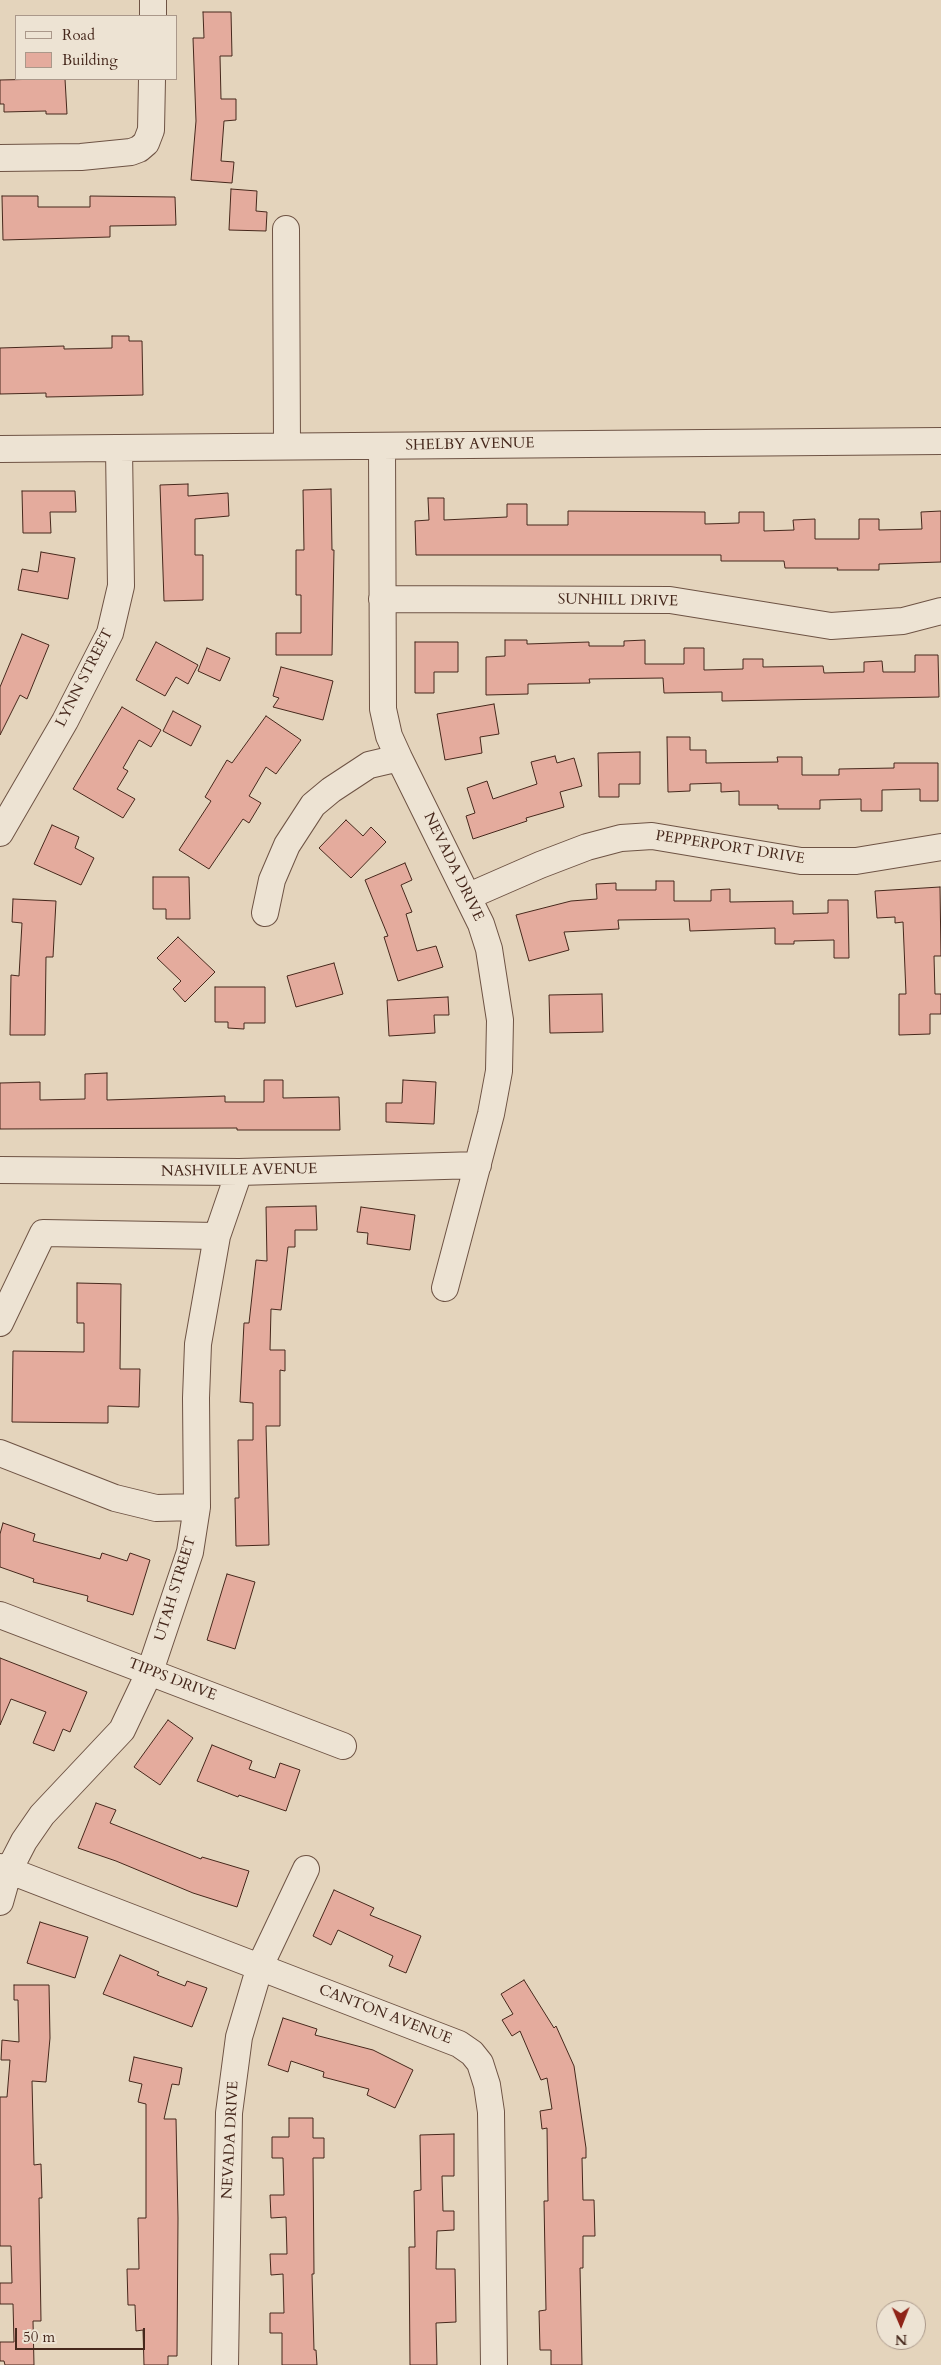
<!DOCTYPE html>
<style>
body{margin:0}
#map{position:relative;width:941px;height:2365px;overflow:hidden;background:#e4d4bc;font-family:Cardo,serif}
canvas{display:block}
.legend{position:absolute;left:15px;top:15px;width:162px;height:65px;box-sizing:border-box;background:#ede3d3;border:1px solid #aa988a;margin:0;padding:6px 9px;list-style:none;font-size:15px;color:#46281c}
.legend li{display:flex;align-items:center;gap:10px;height:25px}
.legend b{width:25px;border:1px solid #aa988a}
.north{position:absolute;left:876px;top:2300px;width:50px;height:50px;box-sizing:border-box;background:#ede3d3;border:1px solid #aa988a;border-radius:50%;rotate:179deg;font-size:14px;font-weight:700;line-height:20px;text-align:center;color:#46281c}
.north::after{content:'';display:block;margin:auto;width:18px;height:22px;background:#8f2418;clip-path:polygon(50% 0,100% 100%,50% 72%,0 100%)}
.scale{position:absolute;left:15px;top:2328px;width:130px;height:22px;box-sizing:border-box;border:2px solid #46281c;border-top:0;padding-left:6px;font-size:15px;line-height:18px;white-space:nowrap;color:#46281c;-webkit-text-stroke:4px #ede3d3;paint-order:stroke}
</style>
<div id="map">
<canvas width="941" height="2365"></canvas>
<ul class="legend">
<li><b style="height:6px;background:#ede3d3"></b>Road</li>
<li><b style="height:14px;background:#e4ab9d"></b>Building</li>
</ul>
<div class="north">N</div>
<div class="scale">50 m</div>
</div>
<script>
const g = document.querySelector('canvas').getContext('2d');
g.lineJoin = 'round';
function fillPath(path, color) { g.fillStyle = color; g.fill(path, 'evenodd'); }
const poly = rows => new Path2D(rows.map(r => 'M' + r).join(''));
function trace(path, color, width, dash) { g.strokeStyle = color; g.lineWidth = width; g.lineCap = dash ? 'butt' : 'round'; g.setLineDash(dash || []); g.stroke(path); }
function label(font, color, halo, rows, align = 'center') {
  g.font = font + ' Cardo,serif'; g.lineWidth = 4; g.setLineDash([]); g.textBaseline = 'middle'; g.strokeStyle = halo; g.fillStyle = color; for (const [text, x, y, turn = 0] of rows) {
    g.save(); g.translate(x, y); g.rotate((+turn || 0) * Math.PI / 180); g.textAlign = isNaN(turn) ? turn : align; if (halo) g.strokeText(text, 0, 0); g.fillText(text, 0, 0); g.restore();
  }
}
const building = poly([
 [203,12,231,12,232,56,220,56,221,99,236,99,236,120,224,121,221,161,234,162,232,183,191,180,196,121,193,38,204,38,203,12],
 [45,79,65,79,67,114,46,114,46,111,4,112,4,104,0,104,0,80,45,79],
 [231,189,257,191,256,211,267,212,266,231,229,230,231,189],
 [2,196,38,196,38,207,90,207,90,196,175,197,176,225,110,226,110,237,3,240,2,196],
 [112,336,129,336,129,341,142,341,143,395,46,397,46,393,0,394,0,348,64,346,64,349,112,348,112,336],
 [188,484,188,496,228,493,229,516,195,519,195,555,203,555,203,600,164,601,160,485,188,484],
 [331,489,332,550,334,550,332,655,276,655,276,633,301,633,301,595,296,595,296,550,304,550,303,490,331,489],
 [22,491,75,491,76,512,50,512,51,533,23,533,22,491],
 [428,498,444,498,444,520,507,517,507,504,527,504,527,525,568,525,568,511,705,512,705,524,739,523,739,512,764,512,764,531,794,530,793,520,815,519,815,539,859,539,859,519,879,519,879,530,922,529,921,512,941,511,941,562,879,564,879,570,837,570,838,568,785,568,784,561,721,561,721,555,416,555,415,521,429,520,428,498],
 [41,552,75,558,68,599,18,590,22,569,38,572,41,552],
 [22,634,49,645,27,699,20,695,0,735,0,687,22,634],
 [505,640,527,640,527,644,589,642,589,646,624,646,624,641,645,640,645,664,684,664,684,648,704,648,704,670,743,669,743,659,763,659,763,667,823,666,824,673,864,672,864,662,882,661,883,672,915,672,915,655,938,655,939,697,722,701,722,692,664,693,663,678,589,679,590,683,528,684,528,694,486,695,486,657,505,656,505,640],
 [156,642,198,665,188,684,176,677,165,696,136,680,156,642],
 [415,642,458,642,458,672,434,672,434,693,415,693,415,642],
 [207,648,230,658,220,681,198,671,207,648],
 [281,667,333,681,323,720,273,707,279,698,273,696,281,667],
 [494,704,499,734,480,737,482,753,445,760,437,714,494,704],
 [122,707,161,730,151,747,139,740,123,768,128,771,117,789,135,799,123,818,73,789,122,707],
 [173,711,201,726,191,746,163,731,173,711],
 [266,716,301,740,276,774,266,767,249,796,261,803,249,823,243,819,209,869,179,850,211,801,205,797,227,760,232,763,266,716],
 [667,737,690,737,690,750,706,750,706,763,778,762,777,757,802,757,802,775,839,775,839,769,894,768,894,763,938,763,938,801,920,801,920,789,882,790,882,811,861,811,861,799,820,800,820,809,778,809,778,805,739,805,739,791,721,792,721,783,690,784,690,791,668,792,667,737],
 [640,752,640,784,619,784,619,797,599,797,598,753,640,752],
 [555,756,557,763,574,758,582,786,560,792,564,807,526,818,527,821,473,839,466,816,475,813,467,788,487,781,493,799,537,784,531,762,555,756],
 [346,820,363,836,371,827,386,842,351,878,319,848,346,820],
 [52,825,79,837,75,848,94,858,81,885,34,864,52,825],
 [405,863,412,880,401,885,412,912,406,914,417,951,436,946,443,967,398,981,384,937,388,936,365,880,405,863],
 [153,877,189,877,190,919,166,919,166,909,153,909,153,877],
 [656,881,674,881,674,901,711,901,711,890,730,889,730,902,793,901,793,914,828,913,828,900,848,900,849,958,834,958,834,940,794,941,794,944,775,944,775,928,690,931,689,919,618,920,619,929,564,932,569,950,529,961,516,915,571,901,597,899,596,884,616,883,616,890,656,890,656,881],
 [940,887,941,956,934,956,935,994,941,994,941,1014,930,1014,930,1034,899,1035,899,994,906,994,903,922,895,923,895,917,877,918,875,891,940,887],
 [13,899,56,901,53,957,46,957,45,1035,10,1035,11,975,19,976,22,923,12,922,13,899],
 [178,937,215,972,185,1002,173,989,181,981,157,958,178,937],
 [334,963,343,994,296,1007,287,976,334,963],
 [215,987,265,987,265,1023,244,1023,244,1029,228,1028,228,1022,215,1022,215,987],
 [602,994,603,1032,550,1033,549,995,602,994],
 [448,997,449,1015,434,1015,435,1033,389,1036,387,1000,448,997],
 [107,1073,107,1100,225,1096,225,1102,264,1102,264,1080,283,1080,283,1098,339,1097,340,1130,237,1130,237,1128,0,1129,0,1083,40,1082,40,1100,85,1099,85,1074,107,1073],
 [403,1080,436,1082,434,1124,386,1122,386,1103,402,1103,403,1080],
 [316,1206,317,1230,295,1230,295,1247,288,1247,281,1310,271,1309,270,1350,285,1350,285,1371,280,1370,280,1426,266,1426,269,1545,236,1546,235,1498,239,1498,238,1440,253,1440,253,1403,240,1402,244,1323,249,1323,256,1260,267,1261,266,1207,316,1206],
 [361,1207,415,1215,410,1250,367,1244,368,1233,357,1232,361,1207],
 [77,1283,121,1284,120,1369,140,1369,139,1407,108,1406,108,1423,12,1422,13,1351,84,1352,84,1323,77,1323,77,1283],
 [3,1523,35,1534,33,1541,100,1559,102,1553,127,1561,130,1553,150,1560,133,1615,87,1601,88,1596,33,1582,34,1579,0,1567,0,1534,3,1523],
 [227,1574,255,1582,235,1649,207,1640,227,1574],
 [0,1658,87,1692,70,1732,63,1729,54,1751,33,1743,46,1712,11,1699,0,1725,0,1658],
 [168,1720,193,1738,160,1785,134,1767,168,1720],
 [212,1745,252,1761,249,1769,275,1778,280,1763,300,1770,286,1811,239,1795,238,1797,197,1781,212,1745],
 [96,1803,116,1810,110,1823,201,1859,202,1857,249,1871,237,1907,193,1893,116,1861,78,1848,96,1803],
 [334,1890,374,1908,370,1915,421,1936,406,1973,389,1966,393,1956,338,1930,331,1945,313,1936,334,1890],
 [40,1922,88,1937,75,1978,27,1963,40,1922],
 [120,1955,159,1972,157,1975,185,1986,187,1981,207,1988,192,2027,103,1994,120,1955],
 [524,1980,554,2028,556,2026,574,2066,586,2148,586,2158,582,2158,583,2200,594,2200,595,2236,583,2236,583,2268,580,2268,582,2365,551,2365,551,2350,540,2350,539,2311,546,2310,544,2201,548,2201,547,2128,542,2129,540,2111,552,2109,547,2078,541,2080,520,2031,512,2036,502,2020,513,2014,501,1994,524,1980],
 [14,1985,49,1985,50,2038,46,2082,32,2081,34,2165,41,2164,42,2198,39,2198,41,2321,33,2321,34,2365,5,2365,4,2361,0,2361,0,2342,14,2342,13,2304,0,2304,0,2283,12,2283,11,2246,0,2246,0,2097,7,2097,10,2060,1,2060,2,2040,19,2042,18,2000,14,2000,14,1985],
 [283,2018,317,2029,315,2035,373,2050,413,2070,395,2108,367,2095,369,2089,323,2077,324,2072,291,2061,288,2072,268,2065,283,2018],
 [134,2057,182,2068,179,2085,172,2084,164,2119,176,2119,178,2218,177,2356,168,2356,168,2365,144,2365,143,2330,136,2331,135,2305,128,2305,127,2269,139,2269,138,2218,146,2218,146,2104,138,2102,142,2084,129,2081,134,2057],
 [289,2118,313,2118,313,2138,324,2138,324,2158,313,2158,314,2274,312,2274,314,2350,316,2350,317,2365,282,2365,282,2333,270,2333,270,2313,284,2313,283,2274,271,2275,270,2254,287,2254,286,2217,271,2218,270,2195,284,2195,283,2158,272,2158,272,2137,289,2137,289,2118],
 [454,2134,454,2176,442,2176,443,2211,454,2211,454,2230,437,2231,436,2269,455,2269,456,2322,436,2323,437,2365,410,2365,409,2247,415,2247,414,2191,421,2190,420,2135,454,2134]
]);
const minor = poly([
 [153,16,153,0],
 [0,158,81,157,131,152,139,149,146,143,151,130,152,79],
 [286,229,287,446],
 [382,446,383,709,389,736,399,758,481,924,489,949,500,1020,499,1071,491,1114,445,1288],
 [0,449,941,441],
 [382,599,670,600,831,626,903,621,941,611],
 [0,833,65,721,110,633,121,586,119,449],
 [469,896,540,865,587,847,621,838,652,836,801,861,856,861,941,847],
 [265,913,272,880,287,845,313,805,331,790,369,765,399,758],
 [0,1170,239,1172,478,1165],
 [0,1323,43,1233,217,1236],
 [0,1453,115,1498,156,1508,197,1507],
 [0,1615,343,1746],
 [0,1867,459,2044,472,2053,480,2063,487,2085,491,2112,494,2365],
 [0,1902,9,1870,24,1841,42,1815,122,1730,150,1671,190,1552,197,1507,196,1398,198,1344,217,1236,239,1172],
 [225,2365,229,2113,239,2037,260,1966,306,1869]
]);
const streetNames = [
 ["SHELBY AVENUE",470,445,-1],
 ["SUNHILL DRIVE",618,601,1],
 ["LYNN STREET",85,678,-63],
 ["PEPPERPORT DRIVE",730,848,9],
 ["NEVADA DRIVE",453,867,64],
 ["NASHVILLE AVENUE",239,1171,-1],
 ["UTAH STREET",176,1589,-73],
 ["TIPPS DRIVE",172,1680,21],
 ["CANTON AVENUE",385,2015,21],
 ["NEVADA DRIVE",231,2140,-87]
];
fillPath(building, '#e4ab9d');
trace(building, '#46281c', 1);
trace(minor, '#6e5344', 28);
trace(minor, '#ede3d3', 26);
label('15px', '#46281c', '#ede3d3', streetNames);
</script>
